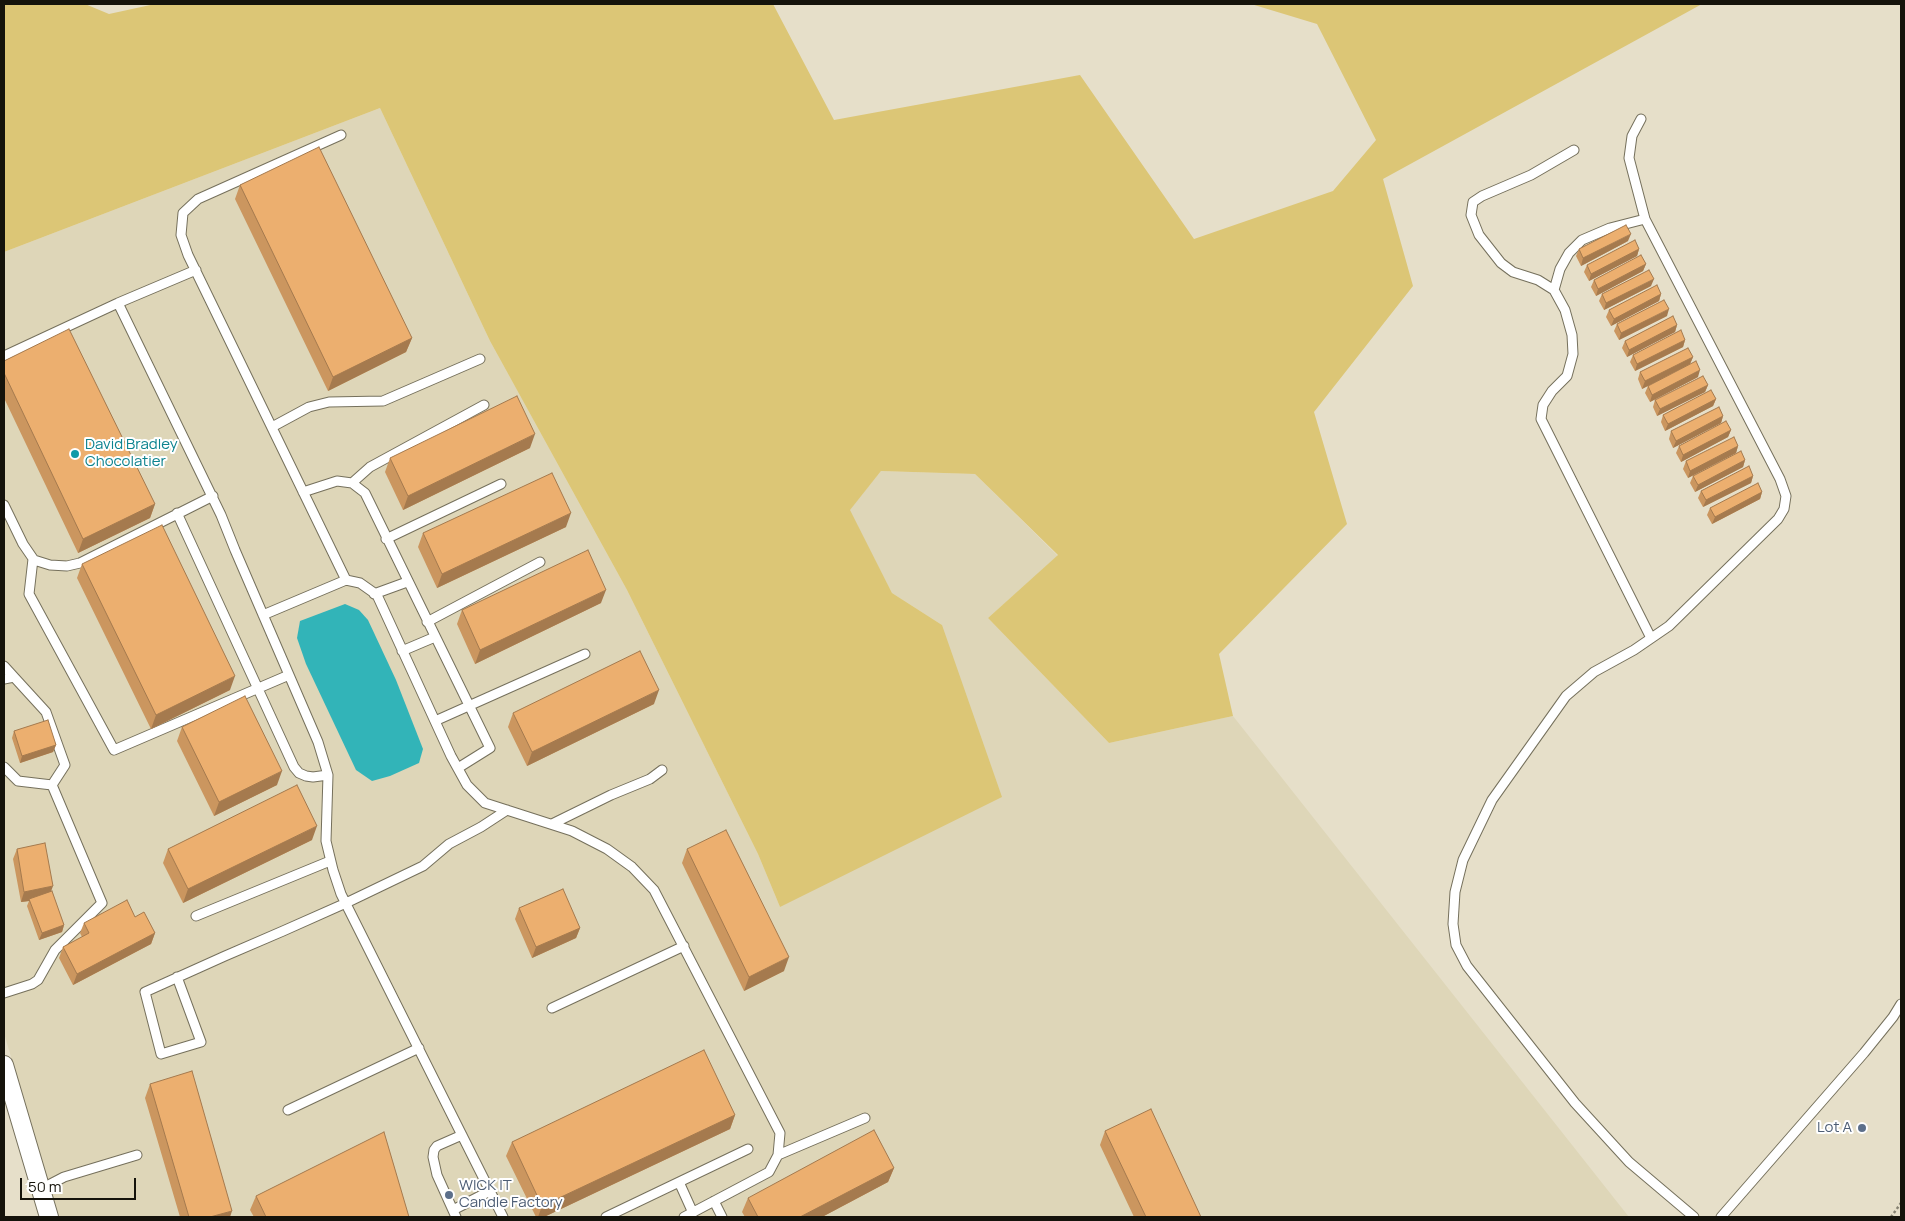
<!DOCTYPE html>
<style>
body{margin:0}
#map{position:relative;width:1905px;height:1221px;overflow:hidden;background:#e6dfc9;font-family:Manrope,sans-serif}
canvas{display:block}
.frame{position:absolute;inset:0;border:5px solid #15130b;pointer-events:none}
.scale{position:absolute;left:20px;top:1178px;width:116px;height:22px;box-sizing:border-box;border:2px solid #15130b;border-top:0;padding-left:6px;font-size:15px;line-height:18px;white-space:nowrap;color:#15130b;-webkit-text-stroke:4px #fff;paint-order:stroke}
</style>
<div id="map">
<canvas width="1905" height="1221"></canvas>
<div class="frame"></div>
<div class="scale">50 m</div>
</div>
<script>
const g = document.querySelector('canvas').getContext('2d');
g.lineJoin = 'round';
function fillPath(path, color) { g.fillStyle = color; g.fill(path, 'evenodd'); }
const poly = rows => new Path2D(rows.map(r => 'M' + r).join(''));
function trace(path, color, width, dash) { g.strokeStyle = color; g.lineWidth = width; g.lineCap = dash ? 'butt' : 'round'; g.setLineDash(dash || []); g.stroke(path); }
function label(font, color, halo, rows, align = 'center') {
  g.font = font + ' Manrope,sans-serif'; g.lineWidth = 4; g.setLineDash([]); g.textBaseline = 'middle'; g.strokeStyle = halo; g.fillStyle = color; for (const [text, x, y, turn = 0] of rows) {
    g.save(); g.translate(x, y); g.rotate((+turn || 0) * Math.PI / 180); g.textAlign = isNaN(turn) ? turn : align; if (halo) g.strokeText(text, 0, 0); g.fillText(text, 0, 0); g.restore();
  }
}
const built = poly([
 [380,108,490,341,627,590,758,854,780,907,942,625,892,593,849,510,881,471,975,474,1058,556,988,618,1109,743,1233,716,1629,1217,58,1217,4,1033,4,252]
]);
const green = poly([
 [4,4,85,4,109,14,155,4,773,4,834,120,1080,75,1194,239,1333,191,1376,140,1317,24,1251,4,1702,4,1383,179,1413,286,1314,412,1347,524,1219,654,1233,716,1109,743,988,618,1058,555,975,474,881,471,850,510,892,593,942,625,1002,797,780,907,758,854,627,590,490,341,380,108,4,252]
]);
const water = poly([
 [345,604,359,610,368,620,396,680,423,749,419,763,390,776,372,781,356,770,306,664,297,638,300,621]
]);
const path = poly([
 [1891,1217,1901,1203]
]);
const lane = poly([
 [1641,119,1632,136,1629,158,1645,219,1780,479,1786,496,1784,509,1778,519,1669,626,1634,650,1594,672,1566,696,1492,800,1463,860,1455,892,1453,924,1456,945,1467,966,1575,1103,1629,1162,1694,1217],
 [341,135,198,199,183,213,181,235,188,255,346,580,360,583,377,595,451,756,467,785,485,803,572,831,607,849,632,867,654,890,780,1133,778,1155,769,1172,684,1217],
 [1574,150,1531,175,1482,196,1473,202,1471,215,1479,235,1501,263,1513,272,1538,280,1554,290,1565,310,1572,335,1573,354,1567,376,1552,391,1543,405,1541,419,1651,638],
 [1554,290,1560,269,1569,253,1582,240,1610,228,1645,219],
 [118,303,221,515,235,550,318,742,328,775,326,841,333,870,341,894,503,1217],
 [4,356,118,303,196,270],
 [272,427,309,407,329,402,383,401,480,359],
 [352,483,370,467,484,405],
 [303,492,337,481,352,483,365,493,490,748,458,768],
 [4,505,23,544,34,560,50,565,67,566,80,563,213,496],
 [177,513,294,767,299,773,306,776,313,777,328,775],
 [386,539,501,484],
 [33,559,29,594,114,750,289,675],
 [374,594,407,582],
 [263,615,346,580],
 [427,622,540,562],
 [402,651,435,637],
 [4,666,14,677],
 [4,679,14,677,46,712,65,765,52,785],
 [435,721,585,654],
 [4,767,18,781,52,785],
 [552,824,611,795,650,779,662,770],
 [196,916,330,861],
 [177,977,201,1042,161,1054,145,992,225,956,283,931,346,903,423,866,449,844,481,827,507,810],
 [4,993,32,984,38,980,55,950,102,903,52,785],
 [552,1008,684,946],
 [288,1110,419,1048],
 [778,1155,865,1118],
 [679,1182,693,1213],
 [41,1189,64,1177,137,1155],
 [714,1201,722,1217],
 [453,1210,490,1191],
 [456,1217,437,1175,433,1157,434,1150,437,1146,462,1135],
 [606,1217,748,1149],
 [1721,1217,1864,1053,1893,1017,1901,1004]
]);
const street = poly([
 [4,1065,49,1217]
]);
const wall = poly([
 [240,185,412,338,406,352,328,391,235,199],
 [1628,241,1581,266,1576,256,1579,249],
 [1639,249,1637,256,1589,281,1584,272,1587,265],
 [1646,264,1643,271,1596,296,1591,287,1594,280],
 [1651,286,1604,310,1599,301,1602,294],
 [1661,294,1659,301,1611,326,1606,317,1609,310],
 [1667,316,1619,340,1614,331,1617,324],
 [1677,325,1675,332,1627,357,1622,348,1625,341],
 [1685,340,1683,347,1635,371,1630,362,1633,355],
 [1693,357,1690,364,1642,389,1638,379,1640,372],
 [4,361,155,504,150,518,78,553,4,398],
 [1698,377,1650,402,1645,393,1648,386],
 [1708,385,1705,392,1657,416,1653,407,1655,400],
 [1716,399,1713,406,1665,431,1661,422,1663,415],
 [1723,416,1721,423,1673,448,1669,439,1671,431],
 [1731,430,1728,437,1681,462,1676,453,1679,446],
 [1738,446,1736,453,1688,478,1683,469,1686,461],
 [530,448,403,510,385,472,390,458],
 [1745,460,1743,467,1695,492,1690,483,1693,476],
 [1753,476,1751,483,1703,507,1698,498,1701,491],
 [1762,492,1760,499,1712,524,1707,515,1710,508],
 [566,527,437,588,418,547,423,533],
 [82,564,230,690,151,729,77,578],
 [601,603,475,664,457,624,462,610],
 [654,704,527,766,508,727,513,713],
 [182,727,277,785,214,816,177,741],
 [14,731,56,745,53,752,20,763,12,738],
 [312,840,183,903,163,863,168,849],
 [17,849,51,891,64,925,62,932,39,940,27,906,29,901,21,902,13,859],
 [687,849,784,971,744,991,682,863],
 [519,908,580,928,576,938,532,958,515,919],
 [135,917,155,933,151,944,73,985,59,958,63,947,82,937,80,933,84,923],
 [150,1084,230,1217,180,1217,145,1098],
 [735,1115,730,1129,544,1217,536,1217,506,1156,512,1142],
 [1105,1131,1201,1217,1134,1217,1100,1145],
 [894,1168,888,1182,822,1217,745,1217,742,1212,748,1198],
 [256,1196,409,1217,254,1217,250,1210]
]);
const shadedWall = poly([
 [1631,234,1628,241,1581,266,1583,258],
 [1639,249,1637,256,1589,281,1591,274],
 [1646,264,1643,271,1596,296,1598,289],
 [1654,279,1651,286,1604,310,1606,303],
 [1661,294,1659,301,1611,326,1614,319],
 [1669,309,1667,316,1619,340,1621,333],
 [1677,325,1675,332,1627,357,1629,350],
 [412,338,406,352,328,391,333,377],
 [1685,340,1683,347,1635,371,1637,364],
 [1693,357,1690,364,1642,389,1645,381],
 [1700,370,1698,377,1650,402,1652,395],
 [1708,385,1705,392,1657,416,1660,409],
 [1716,399,1713,406,1665,431,1668,424],
 [1723,416,1721,423,1673,448,1676,441],
 [1731,430,1728,437,1681,462,1683,455],
 [535,434,530,448,403,510,408,496],
 [1738,446,1736,453,1688,478,1690,471],
 [1745,460,1743,467,1695,492,1698,485],
 [1753,476,1751,483,1703,507,1706,500],
 [1762,492,1760,499,1712,524,1715,517],
 [155,504,150,518,78,553,83,539],
 [571,513,566,527,437,588,442,574],
 [606,590,601,603,475,664,480,650],
 [235,676,230,690,151,729,156,715],
 [659,690,654,704,527,766,532,752],
 [56,745,53,752,20,763,22,756],
 [282,771,277,785,214,816,219,802],
 [317,826,312,840,183,903,188,889],
 [53,886,49,897,29,899,29,901,21,902,24,892],
 [64,925,62,932,39,940,42,933],
 [580,928,576,938,532,958,536,947],
 [155,933,151,944,73,985,77,974],
 [789,957,784,971,744,991,749,977],
 [735,1115,730,1129,544,1217,538,1217,542,1206],
 [894,1168,888,1182,822,1217,800,1217],
 [232,1211,230,1217,210,1217]
]);
const building = poly([
 [319,147,412,338,333,377,240,185,319,147],
 [1626,225,1631,234,1583,258,1579,249,1626,225],
 [1635,240,1639,249,1591,274,1587,265,1635,240],
 [1641,255,1646,264,1598,289,1594,280,1641,255],
 [1649,270,1654,279,1606,303,1602,294,1649,270],
 [1657,285,1661,294,1614,319,1609,310,1657,285],
 [1664,300,1669,309,1621,333,1617,324,1664,300],
 [1673,316,1677,325,1629,350,1625,341,1673,316],
 [69,329,155,504,83,539,4,373,4,361,69,329],
 [1681,330,1685,340,1637,364,1633,355,1681,330],
 [1688,348,1693,357,1645,381,1640,372,1688,348],
 [1696,361,1700,370,1652,395,1648,386,1696,361],
 [1703,376,1708,385,1660,409,1655,400,1703,376],
 [1711,390,1716,399,1668,424,1663,415,1711,390],
 [517,396,535,434,408,496,390,458,517,396],
 [1719,407,1723,416,1676,441,1671,431,1719,407],
 [1726,421,1731,430,1683,455,1679,446,1726,421],
 [1734,437,1738,446,1690,471,1686,461,1734,437],
 [1741,451,1745,460,1698,485,1693,476,1741,451],
 [1749,466,1753,476,1706,500,1701,491,1749,466],
 [552,473,571,513,442,574,423,533,552,473],
 [1758,483,1762,492,1715,517,1710,508,1758,483],
 [162,525,235,676,156,715,82,564,162,525],
 [588,550,606,590,480,650,462,610,588,550],
 [640,651,659,690,532,752,513,713,640,651],
 [245,696,282,771,219,802,182,727,245,696],
 [48,720,56,745,22,756,14,731,48,720],
 [297,785,317,826,188,889,168,849,297,785],
 [726,830,789,957,749,977,687,849,726,830],
 [45,843,53,886,24,892,17,849,45,843],
 [563,889,580,928,536,947,519,908,563,889],
 [52,891,64,925,42,933,29,899,52,891],
 [127,900,135,917,144,912,155,933,77,974,63,947,89,933,84,923,127,900],
 [704,1050,735,1115,542,1206,512,1142,704,1050],
 [192,1071,232,1211,210,1217,189,1217,150,1084,192,1071],
 [1151,1109,1201,1217,1146,1217,1105,1131,1151,1109],
 [874,1130,894,1168,800,1217,758,1217,748,1198,874,1130],
 [384,1132,409,1217,266,1217,256,1196,384,1132]
]);
const markers = [
 [75,454,5,"#0f9aa8"],
 [1862,1128,5,"#5c6f8a"],
 [449,1195,5,"#5c6f8a"]
];
const cultureNames = [
 ["David Bradley",85,445],
 ["Chocolatier",85,462]
];
const serviceNames = [
 ["Lot A",1852,1128],
 ["WICK IT",459,1186,"left"],
 ["Candle Factory",459,1203,"left"]
];
fillPath(built, '#ded6b8');
fillPath(green, '#dcc676');
fillPath(water, '#32b4b8');
trace(lane, '#75705c', 11);
trace(street, '#75705c', 20);
trace(path, '#868272', 2.5, [2.5, 2.5]);
trace(lane, '#fff', 9);
trace(street, '#fff', 18);
fillPath(wall, '#cb965f');
fillPath(shadedWall, '#a57a4e');
fillPath(building, '#ecaf6f');
trace(building, '#a57a4e', 1);
for (const [x, y, r, color] of markers) { const dot = new Path2D(); dot.arc(x, y, r, 0, 2 * Math.PI); g.fillStyle = color; g.fill(dot); trace(dot, '#fff', 2); }
label('15px', '#0d838f', '#fff', cultureNames, 'left');
label('15px', '#4e5e75', '#fff', serviceNames, 'right');
</script>
